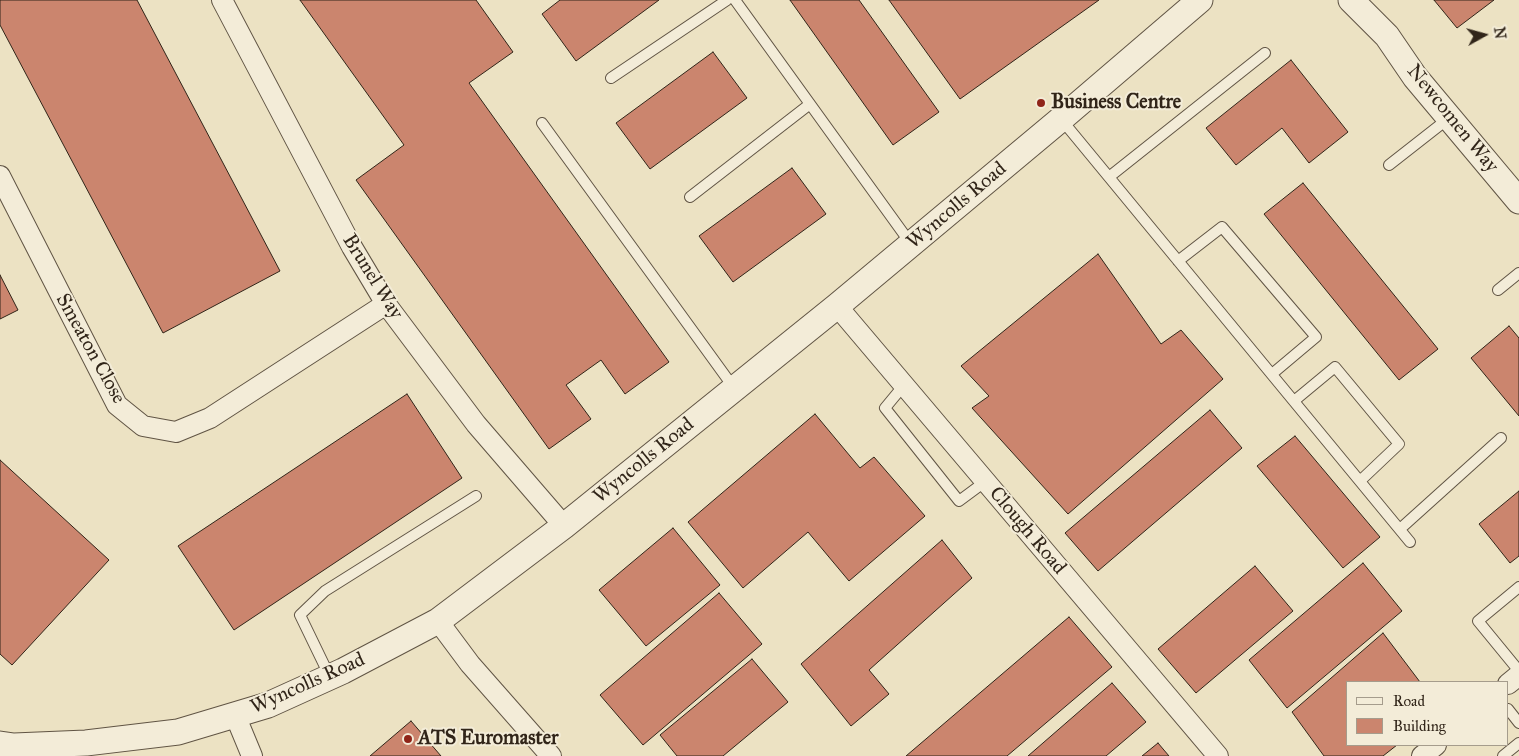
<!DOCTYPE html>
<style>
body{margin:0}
#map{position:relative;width:1519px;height:756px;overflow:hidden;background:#ece2c3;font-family:"IM FELL Great Primer",serif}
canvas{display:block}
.legend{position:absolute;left:1346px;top:681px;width:162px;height:65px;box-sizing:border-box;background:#f3ecd8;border:1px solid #a59c8c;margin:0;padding:6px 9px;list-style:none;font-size:15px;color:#312519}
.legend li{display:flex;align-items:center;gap:10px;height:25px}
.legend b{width:25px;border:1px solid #a59c8c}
.north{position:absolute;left:1459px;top:10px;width:50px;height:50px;-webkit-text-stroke:4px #f3ecd8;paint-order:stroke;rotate:83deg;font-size:14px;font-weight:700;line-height:20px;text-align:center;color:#312519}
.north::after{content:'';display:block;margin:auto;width:18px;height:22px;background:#312519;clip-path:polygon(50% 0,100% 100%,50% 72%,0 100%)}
</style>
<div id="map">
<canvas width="1519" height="756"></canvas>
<ul class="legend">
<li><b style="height:6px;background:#f3ecd8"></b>Road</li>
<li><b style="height:14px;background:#cb856e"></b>Building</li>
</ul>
<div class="north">N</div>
</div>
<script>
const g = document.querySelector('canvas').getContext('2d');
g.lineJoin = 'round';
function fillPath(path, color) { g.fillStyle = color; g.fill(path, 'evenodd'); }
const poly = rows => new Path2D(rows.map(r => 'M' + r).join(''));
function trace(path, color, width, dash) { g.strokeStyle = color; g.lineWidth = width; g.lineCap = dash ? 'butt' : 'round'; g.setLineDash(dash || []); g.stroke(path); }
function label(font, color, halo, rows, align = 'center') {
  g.font = font + ' "IM FELL Great Primer",serif'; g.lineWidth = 4; g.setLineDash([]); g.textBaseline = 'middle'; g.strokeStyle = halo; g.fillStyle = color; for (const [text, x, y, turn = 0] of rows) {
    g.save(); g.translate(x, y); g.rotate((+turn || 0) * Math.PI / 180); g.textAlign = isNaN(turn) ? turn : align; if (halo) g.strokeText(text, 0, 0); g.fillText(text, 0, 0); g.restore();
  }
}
const building = poly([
 [0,0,137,0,280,271,163,333,0,25,0,0],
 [300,0,476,0,513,52,469,83,669,362,625,394,601,360,566,385,591,419,549,449,356,180,404,145,300,0],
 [560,0,659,0,576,61,542,14,560,0],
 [790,0,859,0,939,112,893,145,790,0],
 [889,0,1099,0,960,99,889,0],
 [1434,0,1494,0,1457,28,1434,0],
 [713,52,747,98,650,169,616,123,713,52],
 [1291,60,1348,132,1309,163,1282,128,1236,165,1206,128,1291,60],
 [792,168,826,214,733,282,699,236,792,168],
 [1303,183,1438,349,1399,380,1264,214,1303,183],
 [1098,254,1161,344,1181,330,1223,379,1068,514,972,408,989,396,961,366,1098,254],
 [0,275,18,310,0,319,0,275],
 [1509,326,1519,338,1519,416,1471,358,1509,326],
 [407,394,462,478,234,630,178,546,407,394],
 [1210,410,1242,448,1098,571,1065,533,1210,410],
 [815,414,860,468,874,457,925,516,849,581,808,532,743,588,688,522,815,414],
 [1295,436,1380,537,1343,568,1257,466,1295,436],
 [0,460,109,560,12,665,0,654,0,460],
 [1519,491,1519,556,1510,563,1479,524,1519,491],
 [673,528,720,585,646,646,599,590,673,528],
 [942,540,972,578,869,670,889,694,851,726,801,664,942,540],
 [1363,563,1402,611,1287,708,1249,660,1363,563],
 [1255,566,1293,611,1196,693,1158,649,1255,566],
 [719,593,762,644,643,745,600,695,719,593],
 [1069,617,1112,667,1007,756,906,756,1069,617],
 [1383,633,1420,682,1348,682,1348,745,1397,745,1383,756,1324,756,1292,712,1383,633],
 [752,659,788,702,723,756,677,756,660,735,752,659],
 [1112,683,1146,722,1106,756,1028,756,1112,683],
 [411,721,441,756,370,756,411,721],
 [1158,743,1169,756,1142,756,1158,743]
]);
const service = poly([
 [735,0,911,244],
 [611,78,727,0],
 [1061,119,1410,542],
 [542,123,734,388],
 [1389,165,1449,118],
 [1109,177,1265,53],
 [690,197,810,104],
 [1178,261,1222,227,1316,337,1272,374],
 [1498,290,1519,273],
 [904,385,885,408,959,501,986,481],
 [1294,401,1335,367,1399,444,1360,481],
 [1400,529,1501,438],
 [1519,587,1478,621,1519,671],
 [330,677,300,615,325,591,476,496],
 [1508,709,1519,723],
 [1503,756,1519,743]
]);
const minor = poly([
 [222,0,352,247,386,304,476,424,564,526],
 [0,176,117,405,143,426,176,432,210,418,386,304],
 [837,306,1218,756],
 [438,621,470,664,551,756],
 [1508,684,1519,675],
 [235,715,252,756],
 [1422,756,1436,745]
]);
const tertiary = poly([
 [1351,0,1387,36,1415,77,1519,201],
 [0,744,14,746,86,743,178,732,268,705,343,671,438,621,564,526,837,306,1061,119,1200,0]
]);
const markers = [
 [1041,103,5,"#8f2418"],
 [408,739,5,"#8f2418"]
];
const poiNames = [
 ["Business Centre",1051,103],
 ["ATS Euromaster",418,739]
];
const streetNames = [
 ["Newcomen Way",1452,119,51],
 ["Wyncolls Road",957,206,-40],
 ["Brunel Way",372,277,58],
 ["Smeaton Close",90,349,61],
 ["Wyncolls Road",644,461,-39],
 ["Clough Road",1027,531,50],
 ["Wyncolls Road",308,684,-24]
];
fillPath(building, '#cb856e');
trace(building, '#312519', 1);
trace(service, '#605444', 12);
trace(minor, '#605444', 22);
trace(tertiary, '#605444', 27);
trace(service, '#f3ecd8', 10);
trace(minor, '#f3ecd8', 20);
trace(tertiary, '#f3ecd8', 25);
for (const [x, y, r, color] of markers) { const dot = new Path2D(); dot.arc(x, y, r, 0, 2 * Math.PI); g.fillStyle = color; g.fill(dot); trace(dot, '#f3ecd8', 2); }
label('bold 20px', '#312519', '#f3ecd8', poiNames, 'left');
label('20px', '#312519', '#f3ecd8', streetNames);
</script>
